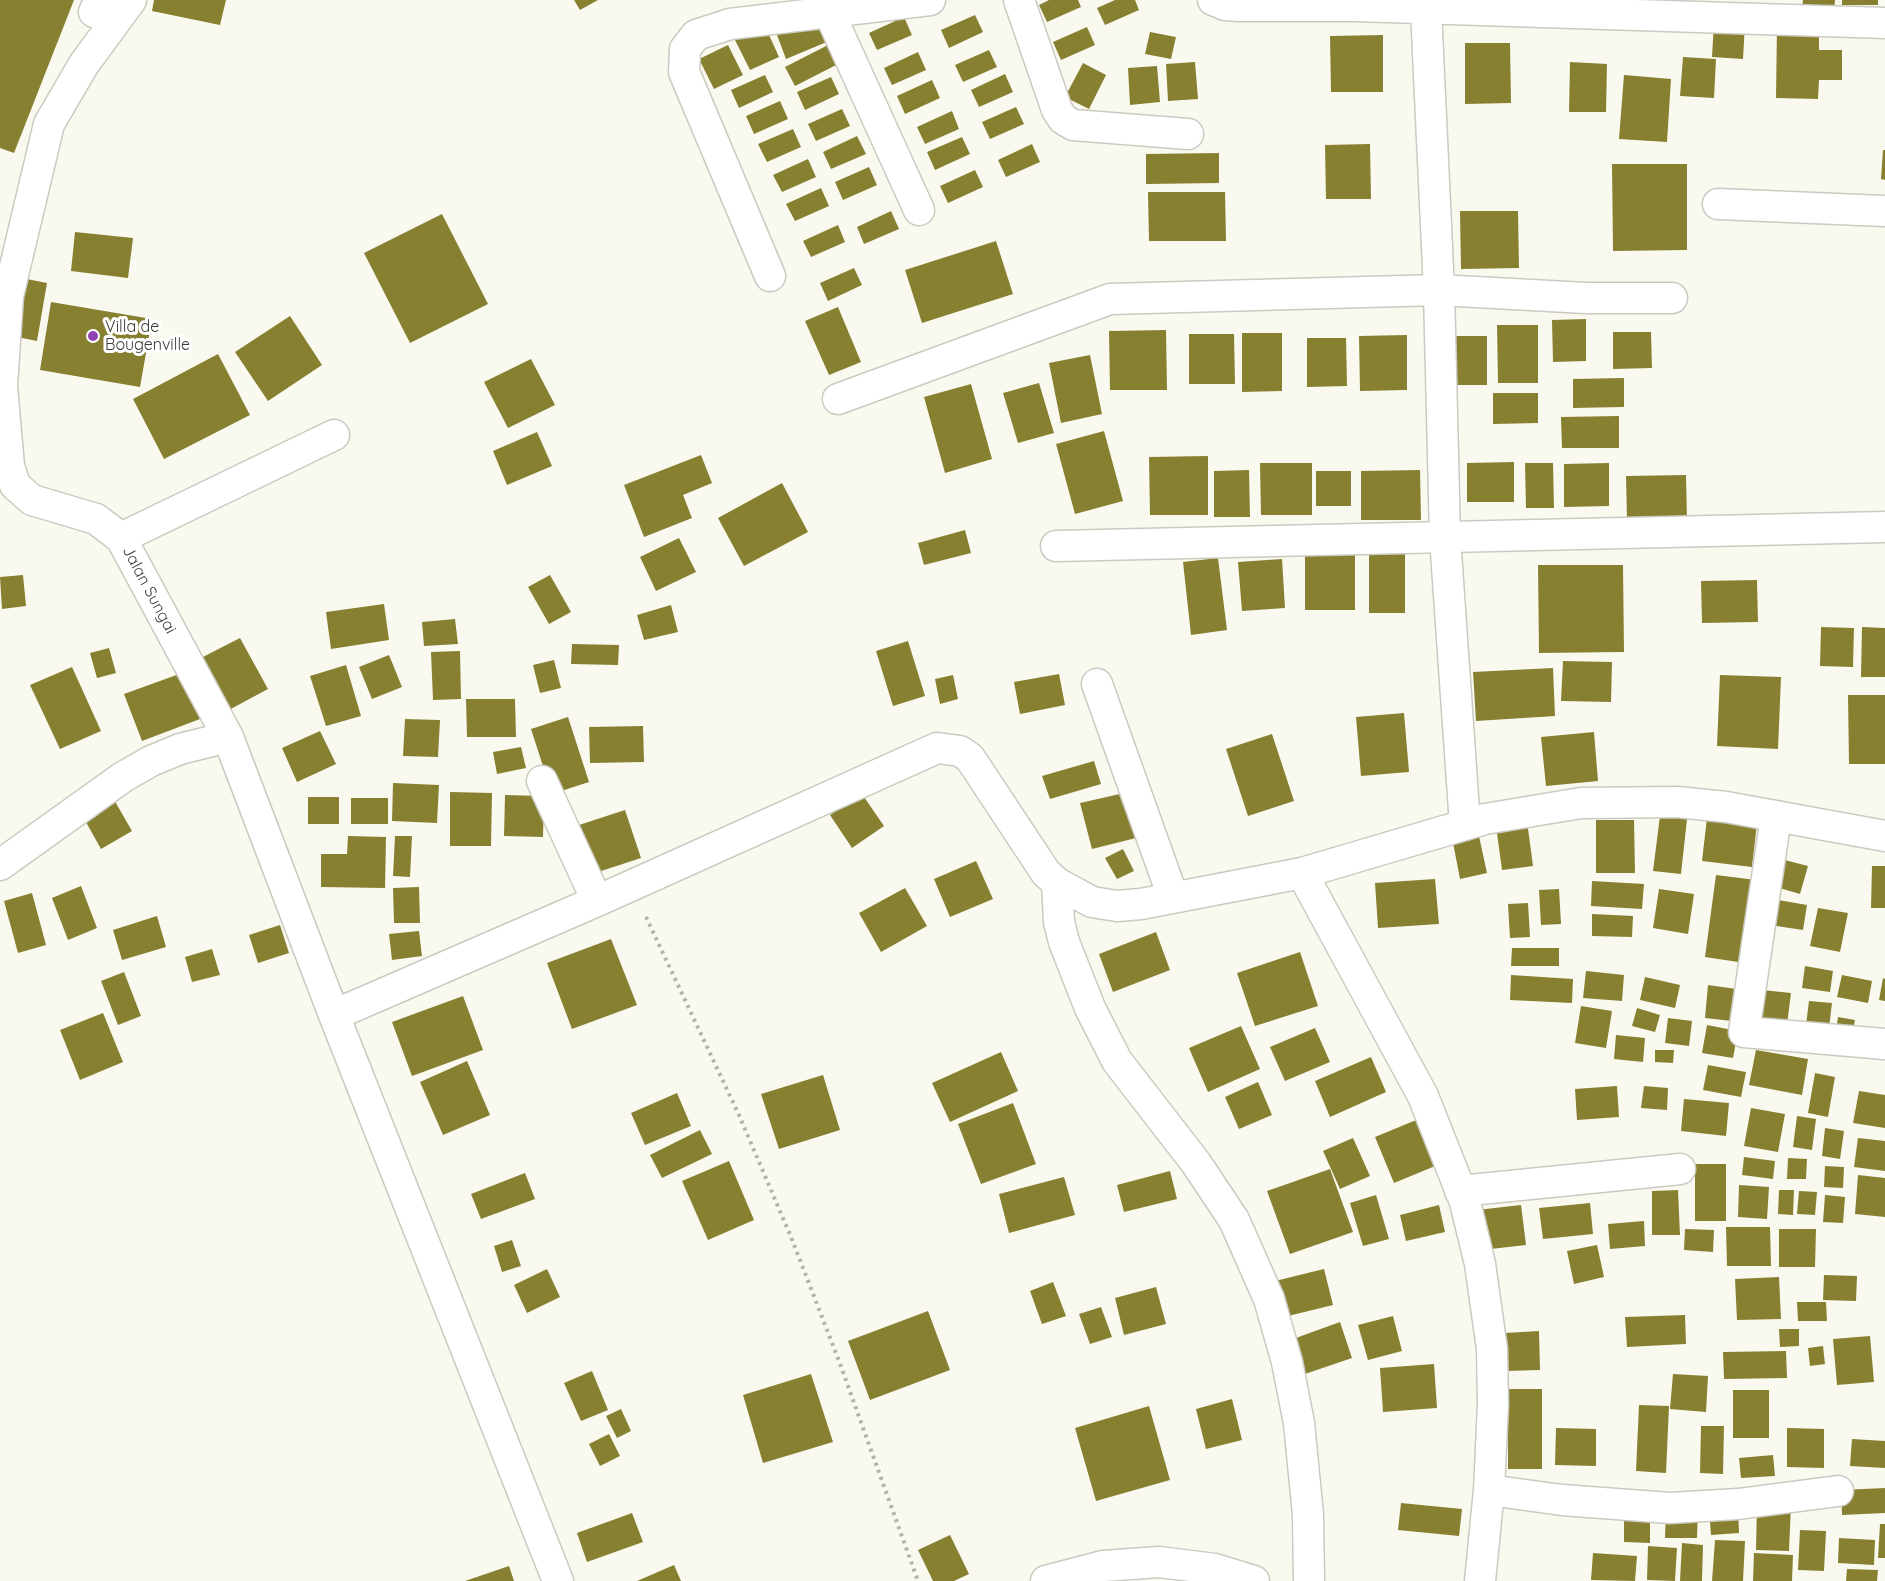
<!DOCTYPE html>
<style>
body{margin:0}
canvas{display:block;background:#faf9ef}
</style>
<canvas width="1885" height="1581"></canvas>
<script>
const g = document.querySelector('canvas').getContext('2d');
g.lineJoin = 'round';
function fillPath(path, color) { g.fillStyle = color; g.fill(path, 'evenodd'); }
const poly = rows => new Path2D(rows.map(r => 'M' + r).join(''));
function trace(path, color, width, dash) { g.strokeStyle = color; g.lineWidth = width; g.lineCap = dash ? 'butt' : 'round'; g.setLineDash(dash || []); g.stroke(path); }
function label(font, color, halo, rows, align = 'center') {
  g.font = font + ' Quicksand,sans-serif'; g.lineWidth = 6; g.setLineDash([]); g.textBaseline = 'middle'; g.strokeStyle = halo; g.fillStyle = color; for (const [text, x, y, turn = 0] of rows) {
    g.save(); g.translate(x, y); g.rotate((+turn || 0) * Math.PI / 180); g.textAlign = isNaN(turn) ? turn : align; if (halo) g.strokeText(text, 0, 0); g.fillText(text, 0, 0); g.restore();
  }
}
const building = poly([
 [0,0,74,0,14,153,0,148],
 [154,0,226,0,220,25,152,11],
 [574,0,598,0,580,10],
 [1049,0,1078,0,1081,7,1047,22,1039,5],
 [1115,0,1135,0,1139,10,1105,25,1097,8],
 [1803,0,1835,0,1834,10,1802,7],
 [1842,0,1878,0,1878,5,1842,5],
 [975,15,983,32,949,48,941,30],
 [820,17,829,41,786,59,777,35],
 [904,17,912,35,877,50,869,33],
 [1714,22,1745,23,1743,59,1712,57],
 [765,26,779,57,750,70,735,40],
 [1777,26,1819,27,1819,50,1842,50,1842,80,1819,80,1818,99,1776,98],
 [1087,27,1095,45,1061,60,1053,42],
 [1150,32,1176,37,1171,59,1145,54],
 [1383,35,1383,92,1331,92,1330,36],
 [1465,43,1510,43,1511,103,1465,104],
 [830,44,840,63,795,86,785,67],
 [728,45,743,75,714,89,699,59],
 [989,50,997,67,963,82,955,65],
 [918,52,926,70,892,85,884,68],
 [1683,57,1716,59,1714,98,1680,96],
 [1195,62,1198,99,1168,101,1166,64],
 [1570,62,1607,64,1606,112,1569,112],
 [1083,63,1106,75,1089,109,1065,97],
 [1157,66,1160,102,1130,105,1128,68],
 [1005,74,1013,92,979,107,971,90],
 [765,75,773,92,739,108,731,90],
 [1624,75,1671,79,1667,142,1619,139],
 [831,77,839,94,805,110,797,92],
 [932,80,940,98,905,114,897,96],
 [780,101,788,119,754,134,746,116],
 [1016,107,1024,124,990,139,982,122],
 [842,109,850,126,816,141,808,124],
 [952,111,959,129,925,144,917,127],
 [793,129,801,147,767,162,758,144],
 [857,136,866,154,831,169,823,152],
 [962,137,970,154,935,170,927,152],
 [1032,144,1040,162,1006,177,998,160],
 [1370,144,1371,199,1326,199,1325,145],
 [1883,150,1885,150,1885,180,1881,179],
 [1219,153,1219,183,1146,184,1146,154],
 [808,159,816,177,782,192,773,175],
 [1612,164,1687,164,1687,250,1613,251],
 [869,167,877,185,843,200,835,182],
 [975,170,983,187,948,203,940,186],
 [821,188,829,206,795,221,786,204],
 [1148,192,1225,192,1226,241,1149,241],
 [891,211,899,229,864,244,857,227],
 [1460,211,1518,211,1519,268,1461,269],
 [442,214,488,304,410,343,364,253],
 [838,225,845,242,811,257,803,241],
 [75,232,133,238,128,278,71,271],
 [996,241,1013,294,922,323,905,270],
 [854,268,862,285,828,301,820,283],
 [27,279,47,283,37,341,17,337],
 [51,302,152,319,140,387,40,370],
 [838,307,861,362,829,375,805,321],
 [290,316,322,365,268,401,235,352],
 [1586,319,1586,361,1553,362,1552,320],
 [1497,325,1538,325,1538,383,1498,383],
 [1166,330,1167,390,1110,390,1109,331],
 [1613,332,1651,332,1652,368,1613,369],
 [1242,333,1282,333,1282,391,1242,392],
 [1189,334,1234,334,1235,384,1189,384],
 [1407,335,1407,390,1360,391,1359,336],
 [1449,336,1487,336,1487,385,1450,385],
 [1307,338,1346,338,1347,386,1307,387],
 [218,354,250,415,164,459,133,399],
 [1090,355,1102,414,1061,423,1049,363],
 [531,359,555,405,508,428,484,382],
 [1624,378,1624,407,1573,408,1573,379],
 [1039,383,1054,433,1018,443,1003,393],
 [971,384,992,459,945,473,924,397],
 [1493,393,1538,393,1538,423,1493,424],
 [1619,416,1619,448,1562,448,1561,417],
 [1104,431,1123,501,1075,514,1056,444],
 [537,432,552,466,507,485,493,451],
 [701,455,712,483,683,495,692,518,644,537,624,485],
 [1208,456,1208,515,1150,515,1149,457],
 [1514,462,1514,502,1467,502,1467,463],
 [1260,463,1312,463,1312,515,1261,515],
 [1525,463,1553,463,1554,508,1526,508],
 [1609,463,1609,506,1564,507,1564,464],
 [1249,470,1250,517,1214,517,1214,471],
 [1420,470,1421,520,1361,520,1361,471],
 [1316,471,1351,471,1351,506,1316,506],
 [1686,475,1687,520,1627,520,1626,476],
 [782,483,808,532,744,566,718,518],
 [965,530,971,553,924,565,918,543],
 [679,538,696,572,656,591,640,557],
 [1369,553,1405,553,1405,613,1369,613],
 [1305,554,1355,554,1355,610,1305,610],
 [1218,558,1227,630,1191,635,1183,562],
 [1282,559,1285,608,1242,611,1238,562],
 [1538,565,1623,565,1624,652,1539,653],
 [23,575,26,606,2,609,0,577],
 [550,575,571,612,549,624,528,587],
 [1757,580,1758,622,1702,623,1701,581],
 [384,604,389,640,331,649,326,612],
 [671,605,678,632,644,640,637,615],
 [455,619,458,644,424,646,422,622],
 [1821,627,1854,628,1853,667,1820,666],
 [1862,627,1885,628,1885,677,1861,677],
 [240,638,268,689,227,711,199,659],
 [908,641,925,696,893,706,876,651],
 [572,644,619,645,618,665,571,664],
 [109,648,116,673,97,678,90,653],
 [460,651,461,699,433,700,431,652],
 [389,655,402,687,372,699,359,667],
 [554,660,561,688,540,693,533,665],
 [1563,661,1612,662,1611,702,1561,701],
 [346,665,361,716,326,726,310,676],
 [72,667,101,731,60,749,30,685],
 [1553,668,1555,716,1476,721,1473,672],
 [182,673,200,719,142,741,124,694],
 [1059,674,1065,705,1020,714,1014,682],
 [953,675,958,699,940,704,935,679],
 [1720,675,1781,677,1778,749,1717,746],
 [1848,695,1885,695,1885,764,1849,764],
 [466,699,515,699,516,737,467,737],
 [1404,713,1409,772,1361,776,1356,717],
 [568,717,589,782,552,794,531,729],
 [405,719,440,720,438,757,403,756],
 [643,726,644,762,590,763,589,727],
 [320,731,336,764,297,782,282,748],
 [1594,732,1598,781,1546,786,1541,737],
 [1272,734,1294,801,1248,816,1226,749],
 [521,747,526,768,497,774,493,752],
 [1094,761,1101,784,1050,799,1042,776],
 [393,783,439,785,437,823,392,821],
 [1133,791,1144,836,1092,849,1080,803],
 [450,792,492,793,491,846,450,846],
 [862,794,884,826,852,848,830,815],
 [505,795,544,796,543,837,504,836],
 [308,797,339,797,339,824,308,824],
 [113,798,132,831,101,849,82,815],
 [351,798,388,798,388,824,351,824],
 [1708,809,1758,815,1752,867,1702,861],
 [625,810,641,858,592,874,576,826],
 [1660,816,1687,819,1681,874,1653,871],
 [1596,820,1634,820,1635,873,1596,873],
 [1527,821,1533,866,1502,870,1496,826],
 [1477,827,1487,873,1460,879,1451,832],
 [348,836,386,837,385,888,321,887,321,854,347,854],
 [395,836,412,836,410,877,393,876],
 [1123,849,1134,871,1117,879,1105,858],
 [1777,858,1808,866,1800,894,1769,885],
 [976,861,993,899,950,917,934,879],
 [1872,866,1885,866,1885,908,1871,908],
 [1716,875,1756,880,1745,963,1705,957],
 [1435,879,1439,924,1378,928,1375,883],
 [1592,881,1644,884,1642,909,1591,906],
 [81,886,97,928,68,940,52,898],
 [419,887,420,923,394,923,393,888],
 [905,888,927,926,881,952,859,913],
 [1559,889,1561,924,1541,925,1539,890],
 [1659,889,1694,894,1688,934,1653,928],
 [32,893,46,945,18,953,4,901],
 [1767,898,1807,905,1803,930,1763,924],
 [1528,903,1530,937,1510,938,1508,904],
 [1818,908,1848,913,1840,952,1810,946],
 [1592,914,1633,916,1632,937,1592,936],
 [157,916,166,947,122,960,113,930],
 [280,925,289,953,258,963,249,935],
 [419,931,422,956,392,960,389,934],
 [1156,932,1170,970,1113,992,1099,954],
 [611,939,637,1005,572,1029,547,963],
 [1512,948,1559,948,1559,966,1511,966],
 [212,949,220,975,192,982,185,957],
 [1300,952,1318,1006,1255,1026,1237,973],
 [1805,966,1833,971,1830,992,1802,988],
 [1586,971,1624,975,1622,1001,1583,998],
 [124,972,141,1016,118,1025,101,981],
 [1511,975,1573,979,1572,1003,1510,1000],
 [1842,975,1872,981,1868,1003,1837,997],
 [1645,977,1680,985,1675,1008,1640,1000],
 [1883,978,1885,979,1885,1001,1879,1000],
 [1708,985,1744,990,1741,1022,1705,1018],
 [1753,989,1791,993,1785,1040,1747,1035],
 [463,996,483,1050,412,1076,392,1022],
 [1809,1001,1832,1003,1828,1036,1805,1033],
 [1581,1006,1612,1011,1606,1048,1575,1043],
 [1637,1008,1660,1015,1655,1032,1632,1026],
 [103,1013,123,1062,80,1080,60,1030],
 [1838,1017,1855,1020,1850,1047,1834,1045],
 [1668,1018,1692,1021,1689,1046,1665,1043],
 [1707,1025,1738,1031,1733,1058,1702,1053],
 [1241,1026,1260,1069,1208,1092,1189,1048],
 [1315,1028,1330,1062,1285,1081,1270,1047],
 [1616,1035,1645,1038,1643,1062,1614,1059],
 [1655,1050,1674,1050,1673,1063,1655,1062],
 [1756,1050,1808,1059,1802,1095,1749,1085],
 [1001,1052,1018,1091,950,1122,932,1083],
 [1371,1057,1386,1092,1330,1117,1315,1081],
 [467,1061,490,1115,443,1135,420,1082],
 [1708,1065,1746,1072,1741,1097,1703,1090],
 [1815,1073,1835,1077,1828,1117,1808,1113],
 [823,1075,840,1130,779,1149,761,1094],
 [1258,1082,1272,1115,1239,1129,1225,1097],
 [1617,1086,1619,1117,1577,1120,1575,1089],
 [1644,1086,1668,1088,1667,1110,1641,1108],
 [1859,1091,1885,1095,1885,1128,1853,1123],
 [677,1093,691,1126,645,1145,631,1113],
 [1684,1099,1729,1103,1726,1136,1681,1131],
 [1013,1103,1036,1164,981,1184,958,1124],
 [1751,1108,1785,1114,1778,1152,1744,1146],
 [1797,1116,1816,1119,1812,1150,1793,1147],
 [1421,1118,1440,1164,1394,1183,1375,1137],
 [1825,1128,1844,1131,1840,1159,1822,1156],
 [700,1130,712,1154,662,1178,650,1155],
 [1353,1138,1370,1176,1340,1189,1323,1151],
 [1858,1138,1885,1141,1885,1171,1854,1167],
 [1744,1157,1775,1161,1773,1179,1742,1175],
 [1788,1158,1807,1159,1806,1179,1787,1179],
 [729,1161,754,1220,708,1240,682,1181],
 [1695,1164,1726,1164,1726,1221,1695,1221],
 [1825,1166,1844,1167,1843,1188,1824,1187],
 [1330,1169,1353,1232,1290,1254,1267,1191],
 [1170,1171,1177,1199,1124,1212,1117,1185],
 [525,1173,535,1199,481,1219,471,1194],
 [1858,1175,1885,1178,1885,1217,1855,1214],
 [1064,1177,1075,1215,1009,1233,999,1194],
 [1739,1185,1769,1187,1767,1219,1738,1217],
 [1678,1190,1680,1235,1652,1235,1652,1191],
 [1779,1190,1794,1190,1793,1215,1778,1214],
 [1799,1191,1817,1192,1815,1215,1797,1214],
 [1376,1195,1389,1239,1363,1246,1350,1203],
 [1825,1195,1845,1197,1843,1223,1823,1222],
 [1590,1203,1593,1234,1543,1239,1539,1208],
 [1439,1205,1445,1232,1406,1241,1400,1215],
 [1521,1205,1526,1245,1482,1250,1477,1210],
 [1644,1221,1645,1246,1610,1249,1608,1224],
 [1726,1227,1770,1227,1771,1266,1727,1266],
 [1685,1229,1714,1230,1713,1252,1684,1250],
 [1779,1229,1816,1229,1815,1267,1779,1267],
 [512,1240,521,1266,502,1272,494,1246],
 [1597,1245,1604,1277,1574,1284,1567,1251],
 [547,1269,560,1297,527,1313,514,1285],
 [1324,1269,1333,1305,1284,1317,1275,1281],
 [1824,1275,1857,1276,1856,1301,1823,1300],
 [1779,1277,1781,1319,1737,1320,1735,1279],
 [1053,1282,1066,1316,1042,1324,1030,1291],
 [1156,1287,1166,1324,1124,1335,1115,1298],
 [1797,1302,1826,1302,1827,1321,1798,1321],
 [1101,1307,1112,1337,1090,1344,1079,1314],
 [928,1311,950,1370,870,1400,848,1341],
 [1685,1315,1686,1344,1627,1347,1625,1317],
 [1393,1316,1402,1351,1368,1360,1358,1325],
 [1340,1322,1352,1358,1305,1374,1293,1339],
 [1779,1329,1799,1329,1799,1346,1780,1347],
 [1539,1331,1540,1370,1506,1371,1505,1333],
 [1870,1336,1874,1382,1837,1385,1833,1339],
 [1823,1346,1825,1364,1810,1366,1808,1348],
 [1786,1351,1787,1378,1724,1379,1723,1352],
 [1434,1364,1437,1408,1383,1412,1380,1368],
 [592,1371,608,1410,581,1421,564,1383],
 [811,1374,833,1442,763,1463,743,1395],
 [1673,1374,1708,1376,1706,1412,1670,1409],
 [1508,1389,1542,1389,1542,1469,1508,1469],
 [1733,1390,1769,1390,1769,1438,1733,1438],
 [1232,1399,1242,1440,1206,1449,1196,1409],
 [1639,1405,1669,1406,1666,1473,1636,1471],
 [1149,1406,1170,1480,1096,1501,1075,1428],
 [621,1409,631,1431,617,1438,606,1416],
 [1701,1426,1724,1426,1723,1474,1700,1473],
 [1556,1428,1596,1429,1596,1466,1555,1465],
 [1787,1428,1824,1429,1824,1468,1787,1467],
 [609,1434,620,1456,600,1466,589,1444],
 [1852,1439,1885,1441,1885,1468,1850,1466],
 [1773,1455,1775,1476,1741,1478,1739,1458],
 [1885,1488,1885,1513,1842,1515,1841,1490],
 [1401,1503,1462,1509,1459,1536,1398,1530],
 [1757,1503,1791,1504,1789,1551,1756,1550],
 [1738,1506,1739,1533,1711,1535,1709,1509],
 [1666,1508,1698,1510,1697,1538,1665,1538],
 [1624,1509,1650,1510,1650,1543,1624,1542],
 [632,1513,643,1542,587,1562,577,1533],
 [1880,1524,1885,1524,1885,1558,1878,1558],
 [1800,1530,1826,1531,1824,1571,1798,1570],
 [950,1535,969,1574,954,1581,933,1581,918,1550],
 [1839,1538,1875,1540,1874,1565,1838,1563],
 [1715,1540,1745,1541,1743,1581,1712,1581],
 [1682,1543,1703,1545,1702,1581,1680,1581],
 [1648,1546,1677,1548,1675,1581,1647,1580],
 [1593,1553,1637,1556,1635,1581,1591,1580],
 [1754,1553,1793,1555,1792,1581,1753,1581],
 [674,1565,681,1581,637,1581],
 [509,1566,514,1581,465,1581],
 [1847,1569,1878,1570,1877,1581,1846,1581]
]);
const path = poly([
 [646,917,739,1115,791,1237,839,1361,918,1581]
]);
const street = poly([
 [131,0,84,64,49,124,8,296,2,386,9,466,15,485,32,500,96,519,121,538,228,737,334,1015,558,1581],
 [1019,0,1057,110,1063,119,1073,125,1188,134],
 [1213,0,1225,5,1240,6,1356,6,1885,23],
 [1426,10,1439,290,1445,538,1465,825],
 [94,12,100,0],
 [829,12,919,210],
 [1718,204,1885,211],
 [770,276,684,72,685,49,696,35,730,24,930,0],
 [838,399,1110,299,1439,290,1586,298,1672,298],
 [121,538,334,435],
 [1056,546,1885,527],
 [1097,684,1173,897],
 [542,781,597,901],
 [1776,817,1744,1032,1885,1044],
 [0,865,123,777,151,761,180,749,228,737],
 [1302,873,1423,1096,1465,1202,1480,1264,1492,1349,1493,1404,1489,1490,1480,1581],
 [1057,883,1059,922,1064,942,1090,1008,1117,1061,1196,1163,1234,1220,1269,1299,1287,1362,1299,1423,1308,1515,1309,1581],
 [334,1015,597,901,937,748,960,751,970,758,1046,873,1057,883,1092,902,1117,906,1141,904,1302,873,1485,819,1581,803,1677,802,1726,807,1885,836],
 [1460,1191,1680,1169],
 [1489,1490,1562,1500,1670,1508,1738,1504,1838,1491],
 [1046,1581,1103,1566,1159,1562,1215,1569,1254,1581]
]);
const markers = [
 [93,336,6,"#9143b3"]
];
const poiNames = [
 ["Villa de",105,327],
 ["Bougenville",105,345]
];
const streetNames = [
 ["Jalan Sungai",149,590,62]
];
fillPath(building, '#878030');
trace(street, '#cbcac1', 33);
trace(path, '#b2b2aa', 4, [3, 4.5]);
trace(street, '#fff', 30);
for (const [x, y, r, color] of markers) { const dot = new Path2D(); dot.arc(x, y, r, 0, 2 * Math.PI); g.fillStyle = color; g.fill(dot); trace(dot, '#fff', 2); }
label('16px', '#3b3b37', '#fff', poiNames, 'left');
label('16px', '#3b3b37', '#fff', streetNames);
</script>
